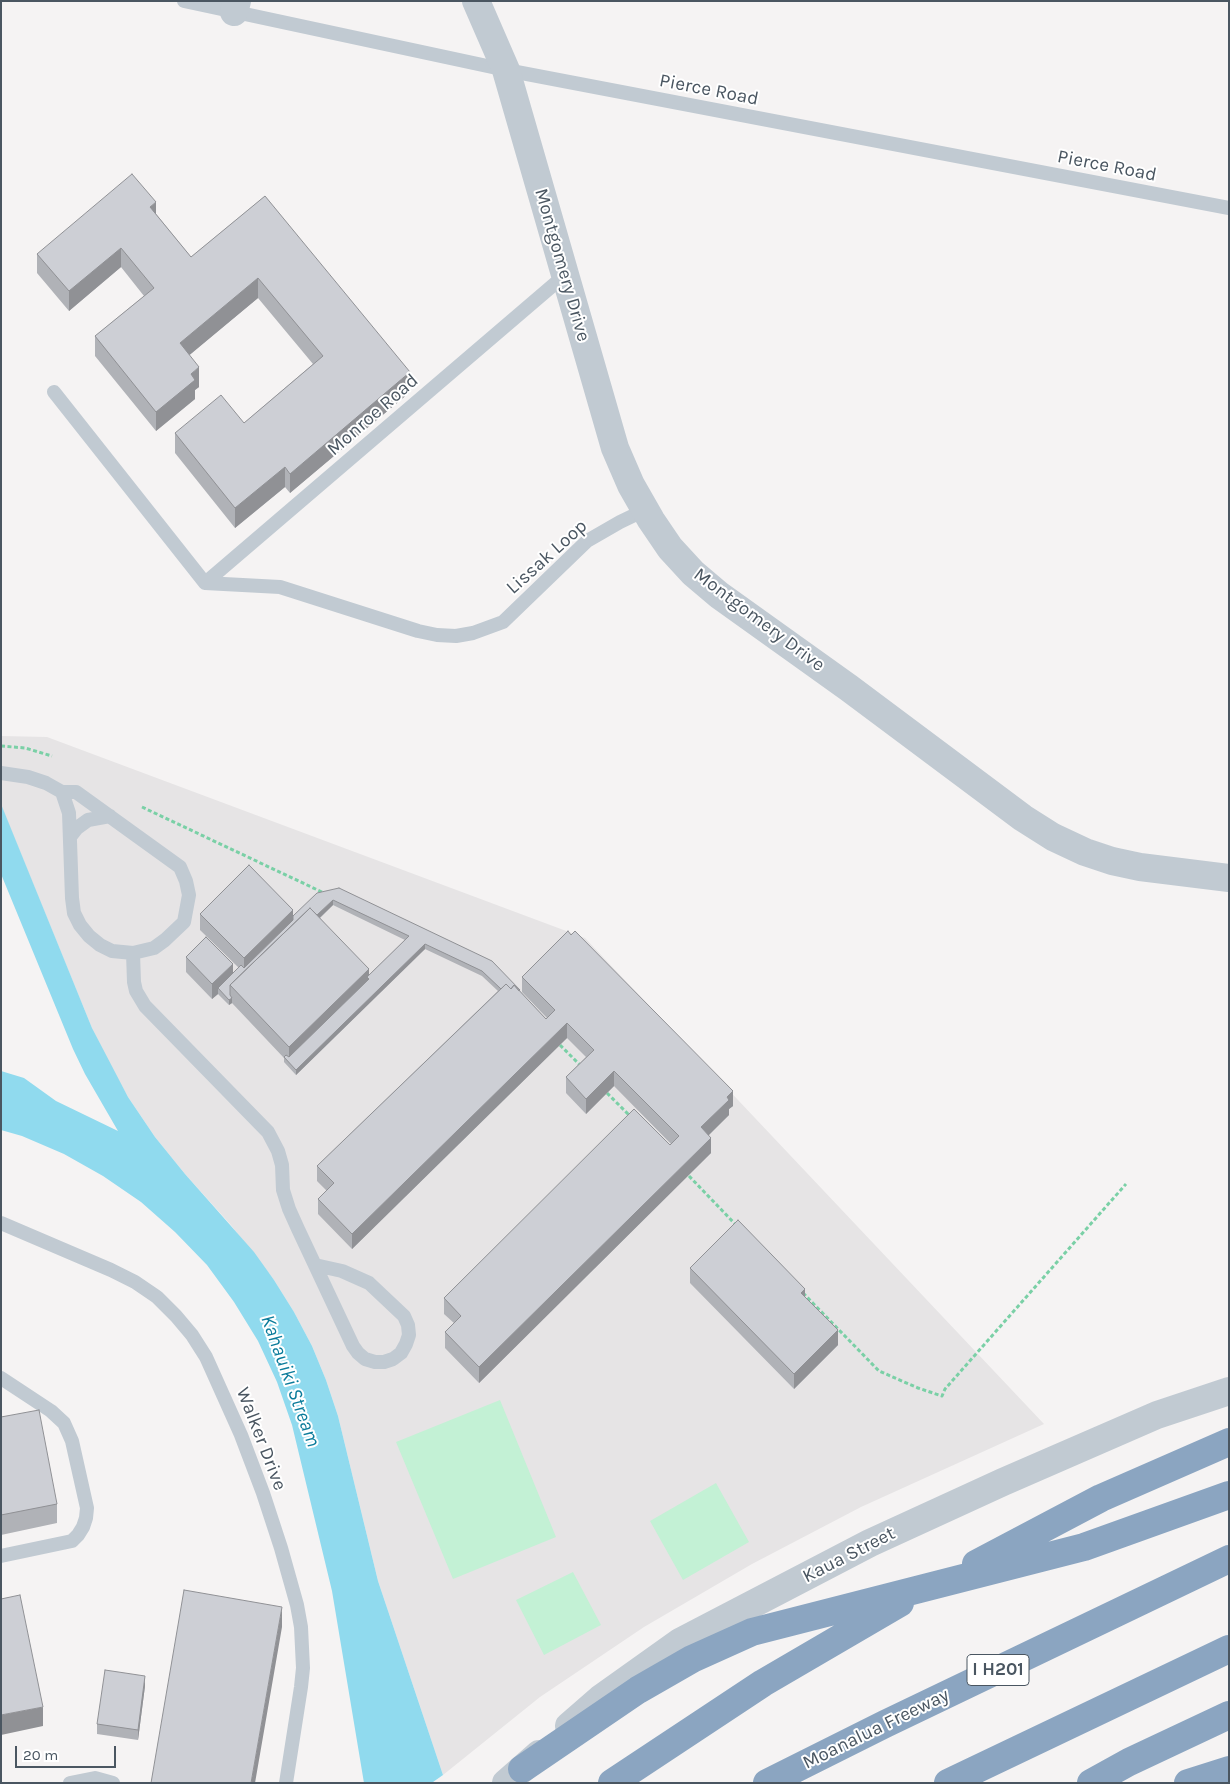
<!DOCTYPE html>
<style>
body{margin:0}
#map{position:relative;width:1230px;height:1784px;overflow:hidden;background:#f5f3f3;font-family:Karla,sans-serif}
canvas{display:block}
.frame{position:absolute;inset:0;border:2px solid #4a5661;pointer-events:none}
.scale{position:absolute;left:15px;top:1746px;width:101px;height:22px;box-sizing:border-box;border:2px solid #4a5661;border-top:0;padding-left:6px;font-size:15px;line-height:18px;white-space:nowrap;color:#4a5661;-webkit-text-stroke:4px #fff;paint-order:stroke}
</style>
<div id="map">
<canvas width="1230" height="1784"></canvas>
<div class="frame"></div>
<div class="scale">20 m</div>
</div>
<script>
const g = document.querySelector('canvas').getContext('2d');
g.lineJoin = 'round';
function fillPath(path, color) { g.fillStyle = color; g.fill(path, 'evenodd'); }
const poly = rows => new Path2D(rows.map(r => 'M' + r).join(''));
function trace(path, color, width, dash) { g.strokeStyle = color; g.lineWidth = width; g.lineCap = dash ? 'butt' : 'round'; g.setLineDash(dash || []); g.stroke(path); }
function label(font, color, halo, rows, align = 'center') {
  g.font = font + ' Karla,sans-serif'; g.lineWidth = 4; g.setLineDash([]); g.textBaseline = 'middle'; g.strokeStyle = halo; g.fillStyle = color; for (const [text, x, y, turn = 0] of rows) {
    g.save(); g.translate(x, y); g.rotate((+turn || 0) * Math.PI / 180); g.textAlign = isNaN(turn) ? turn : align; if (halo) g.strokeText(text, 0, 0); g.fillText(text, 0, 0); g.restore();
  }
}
const education = poly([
 [1,736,47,737,585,938,1044,1424,861,1507,752,1564,644,1627,540,1697,443,1775,378,1581,338,1416,326,1380,312,1346,294,1312,274,1280,230,1224,185,1174,155,1137,128,1097,109,1063,92,1028,2,808]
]);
const green = poly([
 [500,1400,556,1537,453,1579,396,1442],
 [716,1483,749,1542,683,1580,650,1521],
 [573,1572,601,1625,544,1655,516,1600]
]);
const water = poly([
 [1,804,92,1028,128,1097,155,1137,185,1174,254,1252,274,1280,294,1312,312,1346,326,1380,338,1416,378,1581,443,1775,433,1782,364,1783,332,1591,292,1425,277,1382,258,1341,234,1302,207,1265,175,1232,141,1202,103,1176,64,1154,22,1136,1,1130,1,1071,24,1078,56,1101,118,1131,85,1074,73,1049,1,874]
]);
const path = poly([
 [1,746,25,748,52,756],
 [142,807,324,893],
 [560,1045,581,1066],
 [607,1093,631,1117],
 [689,1176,737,1226],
 [803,1293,879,1371,918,1388,942,1396,945,1389,1126,1184]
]);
const service = poly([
 [184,1,506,70,1229,208],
 [54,392,205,583,280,587,418,631,437,635,456,636,473,633,503,622,587,541,620,522,645,510],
 [205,583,565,275],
 [1,773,28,777,46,783,62,792,69,813,72,898,74,913,80,925,89,936,100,945,112,951,133,953,154,948,165,940,184,922,189,895,186,881,180,867,76,792,62,792],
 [70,837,77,828,88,820,110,816],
 [133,953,134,982,136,991,145,1006,268,1132,278,1151,282,1165,283,1190,289,1209,298,1229,353,1346,358,1353,365,1359,375,1362,384,1362,393,1359,401,1353,406,1344,409,1335,408,1325,404,1316,369,1283,342,1271,315,1265],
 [1,1223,111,1270,135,1282,157,1297,176,1316,192,1335,206,1357,241,1435,263,1493,281,1548,297,1605,301,1627,303,1668,301,1687,286,1783],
 [1,1378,51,1411,64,1423,72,1441,87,1508,86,1518,83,1527,78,1535,72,1541,1,1556],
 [70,1783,95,1778,113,1783]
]);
const minor = poly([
 [476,1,506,70,615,448,631,485,651,520,670,548,693,573,719,595,849,688,1023,818,1053,837,1085,852,1112,861,1140,867,1229,878],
 [234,12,237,1]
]);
const tertiary = poly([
 [569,1726,600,1699,680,1642,870,1543,1003,1482,1157,1415,1229,1391],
 [506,1783,539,1754]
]);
const motorway = poly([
 [976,1564,1101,1498,1229,1442],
 [522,1769,638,1690,692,1659,752,1632,1084,1547,1229,1495],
 [612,1783,763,1683,900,1603],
 [767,1783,885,1724,1229,1559],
 [948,1783,1229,1649],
 [1091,1783,1129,1762,1229,1715],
 [1188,1783,1229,1770]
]);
const wall = poly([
 [265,196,410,392,290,493,285,487,235,528,175,453,175,433,244,423,313,364,258,298,189,355,199,387,195,390,195,399,156,431,95,356,95,336,144,296,121,267,69,311,37,273,37,254,156,214,191,257],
 [339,888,520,991,546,1019,547,1018,522,992,522,977,733,1106,729,1109,729,1115,708,1135,711,1153,479,1383,445,1348,445,1332,454,1323,444,1314,444,1298,671,1144,614,1086,586,1114,566,1093,566,1077,586,1057,567,1038,352,1249,318,1214,318,1199,327,1191,317,1181,317,1166,498,991,482,976,425,949,296,1075,284,1062,284,1058,232,1003,229,1005,218,994,212,999,186,972,186,957,233,973,239,968,200,930,200,914,293,916],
 [333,905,405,940,369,975,320,918],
 [690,1268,805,1297,838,1345,794,1389,690,1283],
 [1,1417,57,1504,57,1523,1,1535],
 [145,1686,138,1740,97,1734,97,1724]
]);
const shadedWall = poly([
 [156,202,156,221,150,207],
 [121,248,121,267,69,311,69,291],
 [258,278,258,298,180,363,180,343],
 [199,367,199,387,195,390,195,399,156,431,156,412,191,374],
 [410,372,410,392,290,493,290,474],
 [285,467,285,487,235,528,235,508],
 [333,900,333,905,312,925,312,920],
 [293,910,293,925,244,974,244,958],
 [425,944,425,949,296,1075,296,1070],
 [233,964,233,979,218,988,218,994,212,999,212,984],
 [369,969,369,984,289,1062,289,1047],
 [232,998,232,1003,229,1005,229,1000],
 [567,1023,567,1038,352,1249,352,1234],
 [614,1071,614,1086,586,1114,586,1099],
 [733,1091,733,1106,729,1109,729,1115,701,1143,701,1127,727,1097],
 [711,1138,711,1153,479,1383,479,1367],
 [805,1289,805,1304,801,1293],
 [838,1330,838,1345,794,1389,794,1374],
 [282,1607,282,1627,255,1783,251,1783],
 [145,1676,145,1686,138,1740,138,1730],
 [43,1707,43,1726,1,1735,1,1715]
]);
const building = poly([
 [132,174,156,202,150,207,191,257,265,196,410,372,290,474,285,467,235,508,175,433,221,395,244,423,323,356,258,278,180,343,199,367,191,374,195,380,156,412,95,336,154,288,121,248,69,291,37,254,132,174],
 [249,865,293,910,244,958,200,914,249,865],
 [339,888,492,961,520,990,519,991,514,985,511,989,506,984,501,989,482,971,425,944,296,1070,284,1057,286,1055,289,1057,369,979,367,977,409,936,333,900,317,915,310,908,230,985,230,995,232,998,229,1000,218,988,241,965,244,968,293,920,293,916,317,893,339,888],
 [310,908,369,969,289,1047,230,985,310,908],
 [568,931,571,935,575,931,733,1091,727,1097,729,1100,701,1127,711,1138,479,1367,445,1332,461,1316,444,1298,634,1109,670,1145,679,1136,614,1071,586,1099,566,1077,594,1050,567,1023,352,1234,318,1199,334,1183,317,1166,506,984,511,989,514,985,546,1019,555,1010,522,977,568,931],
 [206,937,233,964,212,984,186,957,206,937],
 [738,1220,805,1289,801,1293,838,1330,794,1374,690,1268,738,1220],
 [39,1410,57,1504,1,1515,1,1417,39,1410],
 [184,1590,282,1607,251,1783,151,1783,184,1590],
 [20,1595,43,1707,1,1715,1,1599,20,1595],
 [105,1670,145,1676,138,1730,97,1724,105,1670]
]);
const shields = [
 [998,1670,62]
];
const shieldNames = [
 ["I H201",998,1670]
];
const streetNames = [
 ["Pierce Road",709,90,11],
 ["Pierce Road",1107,166,11],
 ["Montgomery Drive",562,265,74],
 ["Monroe Road",373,415,-41],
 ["Lissak Loop",547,557,-42],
 ["Montgomery Drive",759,620,37],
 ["Walker Drive",261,1439,69],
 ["Kaua Street",849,1555,-27],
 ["Moanalua Freeway",876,1729,-26]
];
const waterNames = [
 ["Kahauiki Stream",290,1381,70]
];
fillPath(education, '#e6e4e5');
fillPath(green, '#c3f1d5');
fillPath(water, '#90daee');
trace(path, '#7ad0a6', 3, [4, 2.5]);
trace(service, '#c1cad2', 14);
trace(minor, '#c1cad2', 28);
trace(tertiary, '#c1cad2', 28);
trace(motorway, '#8ba5c1', 28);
fillPath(wall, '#b0b2b7');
fillPath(shadedWall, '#909195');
fillPath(building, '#cdcfd5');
trace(building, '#909195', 1);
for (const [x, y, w] of shields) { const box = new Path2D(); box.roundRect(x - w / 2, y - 15.5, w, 31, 4); g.fillStyle = '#fff'; g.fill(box); trace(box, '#4a5661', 1); }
label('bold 18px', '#4a5661', null, shieldNames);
label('19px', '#4a5661', '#fff', streetNames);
label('italic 20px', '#0c7c9b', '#fff', waterNames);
</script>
